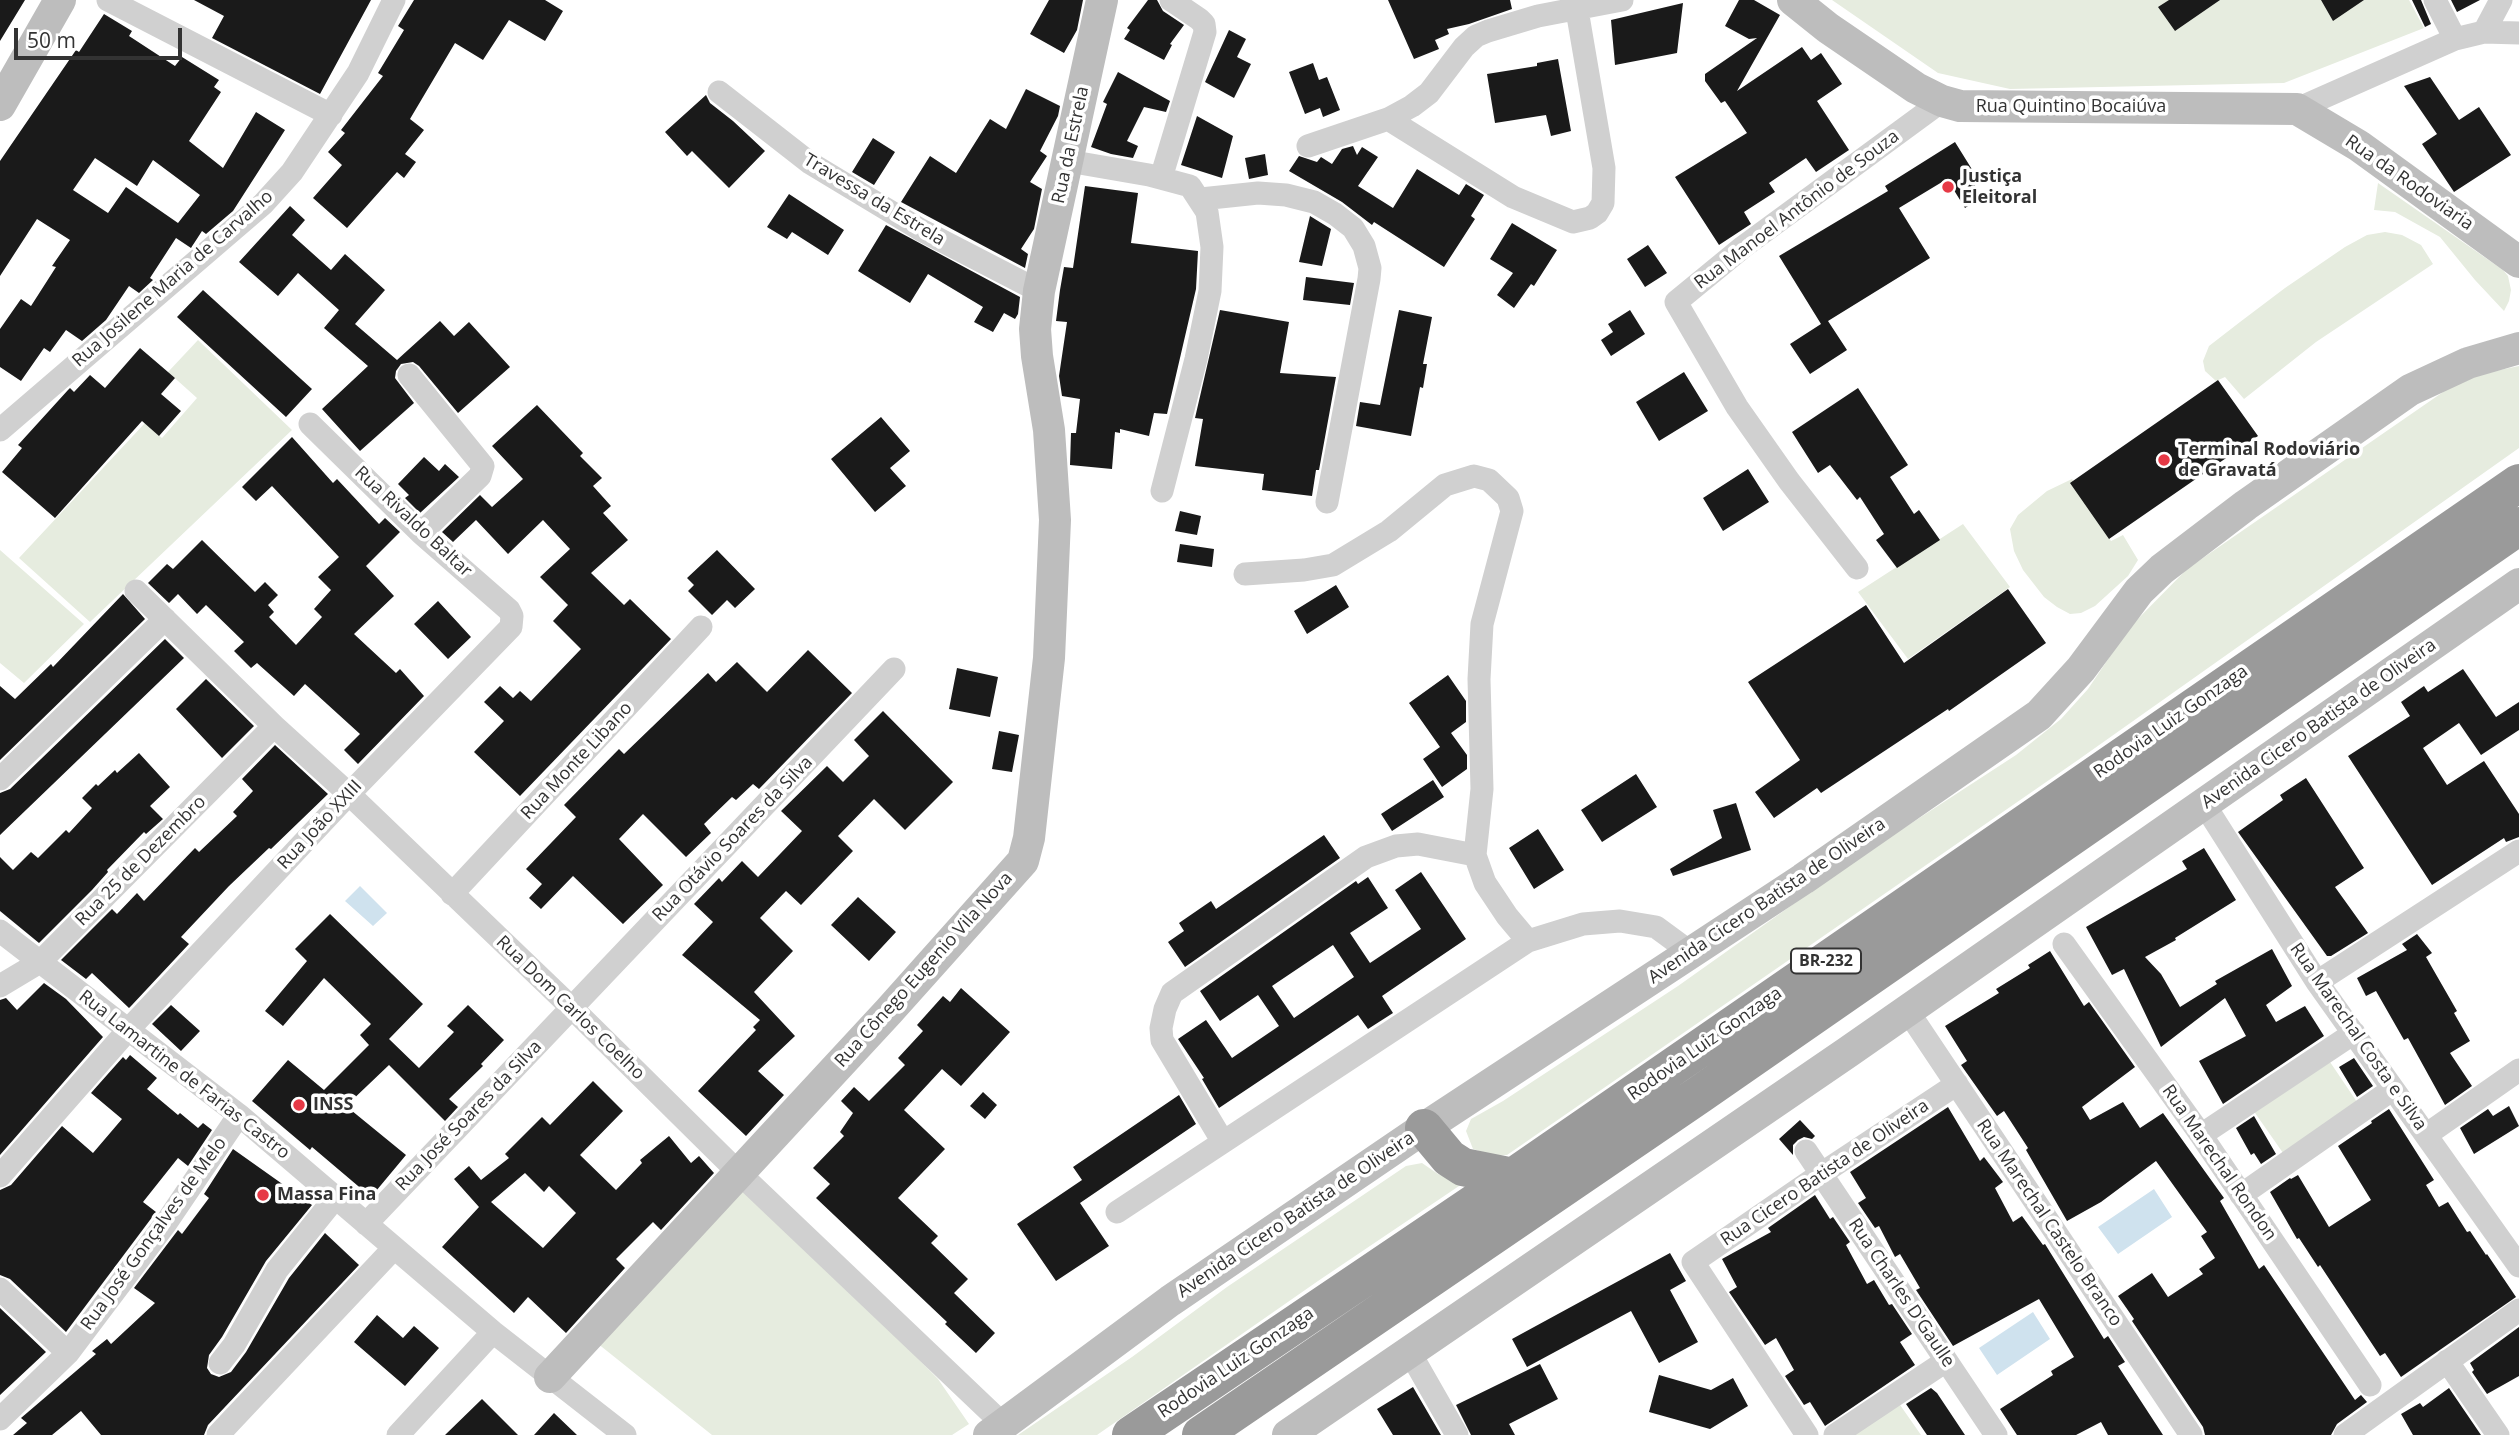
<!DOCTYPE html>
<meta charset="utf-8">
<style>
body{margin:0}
#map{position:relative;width:2519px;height:1435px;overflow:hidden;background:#fff;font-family:"Open Sans",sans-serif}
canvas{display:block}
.scale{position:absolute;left:14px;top:28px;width:168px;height:32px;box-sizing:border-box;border:4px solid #333;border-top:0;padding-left:9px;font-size:21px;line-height:24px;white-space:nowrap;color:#333;-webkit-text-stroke:5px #fff;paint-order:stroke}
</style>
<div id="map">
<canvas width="2519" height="1435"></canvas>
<div class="scale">50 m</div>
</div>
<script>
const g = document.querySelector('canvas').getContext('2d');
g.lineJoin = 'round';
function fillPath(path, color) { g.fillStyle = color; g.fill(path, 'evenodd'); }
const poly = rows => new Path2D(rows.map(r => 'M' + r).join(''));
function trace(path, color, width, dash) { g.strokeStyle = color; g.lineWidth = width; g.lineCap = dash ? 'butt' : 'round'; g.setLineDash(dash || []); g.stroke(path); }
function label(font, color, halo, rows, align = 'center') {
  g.font = font + ' "Open Sans",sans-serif'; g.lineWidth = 7; g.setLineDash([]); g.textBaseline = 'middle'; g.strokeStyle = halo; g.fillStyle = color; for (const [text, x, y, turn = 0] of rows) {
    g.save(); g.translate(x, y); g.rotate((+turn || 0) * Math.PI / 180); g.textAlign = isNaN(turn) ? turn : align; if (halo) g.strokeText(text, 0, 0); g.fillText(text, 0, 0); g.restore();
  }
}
const green = poly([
 [1832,0,2409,0,2424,28,2284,83,2010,89,1938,73],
 [2378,183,2503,270,2508,276,2511,290,2509,301,2504,311,2475,280,2440,237,2395,212,2374,210],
 [2385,232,2402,235,2421,245,2433,264,2316,342,2244,399,2225,377,2216,381,2205,371,2203,361,2209,346,2240,322,2285,288,2345,247,2367,235],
 [198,340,292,430,90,622,19,558,145,423,162,438,197,398,168,372],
 [2519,366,2519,448,2078,760,1507,1155,1495,1156,1473,1149,1466,1131,1471,1119,1503,1101,1678,986,1861,856,2016,755,2061,719,2088,689,2129,628,2187,569,2459,381,2480,374],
 [2072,479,2111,541,2123,535,2138,560,2128,576,2095,606,2081,613,2070,614,2057,607,2044,597,2023,570,2014,551,2010,529,2018,515,2047,491],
 [1963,524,2010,587,1908,659,1858,592],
 [0,550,84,624,24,683,0,663],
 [2328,1059,2357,1102,2283,1153,2253,1110],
 [1422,1163,1438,1174,1462,1184,1318,1281,1097,1435,1018,1435,1132,1357,1227,1287,1406,1166],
 [740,1185,860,1299,938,1379,969,1424,952,1435,712,1435,597,1343],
 [1898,1402,1921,1435,1850,1435]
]);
const water = poly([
 [360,886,387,913,373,926,345,901],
 [2154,1189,2172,1217,2118,1254,2098,1227],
 [2033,1312,2050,1339,1997,1375,1979,1348]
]);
const building = poly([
 [0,0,25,0,0,41],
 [194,0,371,0,320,94,212,38,224,16],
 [414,0,545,0,563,11,545,41,509,20,483,60,455,43,410,119,424,130,405,154,416,162,404,178,397,172,347,228,313,198,342,165,328,152,345,133,341,130,383,76,378,73,404,30,398,26],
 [1049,0,1083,0,1077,30,1064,53,1030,34],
 [1148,0,1157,0,1163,11,1184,25,1170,44,1172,45,1164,60,1124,39,1130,30,1127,28],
 [1388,0,1510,0,1512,9,1469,24,1447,29,1449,34,1435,40,1439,49,1414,59],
 [1739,0,1754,0,1780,15,1737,91,1802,47,1811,60,1821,53,1842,84,1817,101,1849,150,1816,172,1806,158,1769,183,1775,192,1744,212,1751,224,1719,245,1675,177,1747,133,1725,101,1721,103,1705,81,1705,74,1757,38,1749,39,1725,26],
 [2169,0,2220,0,2175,31,2158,7],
 [2321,0,2364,0,2333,21],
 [2412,0,2421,0,2431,24,2425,27],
 [2451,0,2480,0,2457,12],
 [1683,3,1677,53,1615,65,1611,20],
 [104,14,132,31,129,36,175,66,182,57,219,80,214,87,221,92,189,141,223,168,256,112,285,130,233,211,206,234,202,231,191,248,176,238,150,278,153,280,139,293,129,286,106,320,82,341,66,330,50,352,44,348,21,381,0,367,0,329,21,299,31,306,56,267,52,266,70,240,37,219,0,276,0,161,76,50,79,52],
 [95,158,137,186,153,160,200,195,178,223,126,187,108,213,73,190],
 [1229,30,1246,39,1237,57,1251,64,1234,98,1205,82],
 [1558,59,1571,131,1551,136,1546,115,1495,123,1487,74,1537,66,1537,63],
 [1313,63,1319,80,1327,77,1340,110,1323,117,1320,108,1305,114,1289,72],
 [1118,72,1170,101,1166,112,1144,107,1127,141,1138,146,1133,158,1111,154,1091,147,1107,104,1103,102],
 [2430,77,2459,120,2479,107,2511,155,2454,192,2422,144,2437,134,2404,86],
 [1026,89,1060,106,1058,116,1040,151,1047,156,1030,182,1042,189,1034,229,1021,249,1028,254,1025,268,901,202,930,156,956,173,990,119,1006,129],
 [706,95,710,103,733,121,765,151,729,188,692,151,687,156,665,132],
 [1197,116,1233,136,1222,178,1181,165],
 [873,138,895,152,874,185,852,172],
 [1955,142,1973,171,1968,174,1982,197,1965,208,1947,179,1899,208,1930,258,1828,321,1847,350,1810,374,1790,344,1821,324,1779,256,1888,191,1885,186],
 [1353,146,1357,155,1362,147,1378,157,1358,186,1393,208,1417,169,1459,195,1466,184,1484,195,1471,216,1475,219,1444,267,1374,222,1372,225,1342,202,1289,171,1299,156,1317,162,1321,157,1332,164,1342,149],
 [1265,154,1268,175,1249,179,1245,158],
 [1085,186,1138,193,1131,243,1198,251,1196,289,1167,414,1154,413,1149,436,1120,429,1120,433,1115,432,1112,469,1070,465,1071,433,1076,433,1080,399,1062,396,1059,376,1067,322,1056,321,1060,290,1064,267,1073,268],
 [789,194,844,230,828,255,792,232,787,239,767,227],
 [290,206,305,220,292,235,331,270,345,254,385,290,355,324,397,360,440,321,454,336,469,322,510,367,458,413,419,366,413,362,401,364,396,371,395,378,414,403,360,451,322,409,368,366,324,328,339,310,298,273,278,296,239,262],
 [1310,216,1331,229,1322,266,1299,262],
 [1512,223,1557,250,1534,286,1531,284,1514,308,1497,295,1513,273,1490,259],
 [886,225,1020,297,1018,314,1015,319,1004,313,993,332,974,322,983,307,928,274,910,303,858,271],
 [1648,245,1667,273,1645,287,1627,259],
 [1306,277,1354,283,1350,305,1303,300],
 [203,290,312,389,286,417,177,317],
 [1220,310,1289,322,1280,373,1336,377,1319,470,1316,470,1312,496,1262,490,1264,474,1195,466,1203,419,1195,418],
 [1399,310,1432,317,1423,364,1427,364,1423,388,1420,387,1411,436,1356,426,1360,402,1380,405],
 [1630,310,1645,334,1611,356,1601,340,1613,332,1608,324],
 [140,348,175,378,161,394,181,411,159,436,142,421,55,518,2,472,22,448,18,445,68,390,70,388,74,392,90,375,105,388],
 [1684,372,1708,411,1659,441,1636,402],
 [2218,380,2258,436,2109,539,2070,483],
 [1858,388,1908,465,1890,477,1914,514,1919,510,1940,540,1897,568,1876,540,1884,534,1860,497,1857,500,1830,465,1818,473,1792,432],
 [537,405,583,453,580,456,602,478,593,486,611,506,603,513,628,540,591,573,624,605,630,599,671,639,520,796,474,752,504,721,484,702,500,686,513,698,520,691,531,701,581,649,553,621,568,605,540,577,570,549,543,520,508,554,476,520,453,542,442,532,480,495,492,507,523,479,492,446],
 [881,417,910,451,890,468,906,486,875,512,831,459],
 [292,437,333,483,337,479,379,524,385,518,400,532,366,566,394,596,354,634,396,673,400,669,424,696,358,764,344,750,360,734,305,684,294,696,257,663,251,668,234,651,244,642,206,605,197,614,178,594,169,603,148,583,167,564,173,569,202,540,255,592,265,582,278,595,268,605,274,612,269,617,296,645,322,617,314,609,331,590,318,577,339,557,272,486,256,501,242,487],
 [424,457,439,471,445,464,459,477,420,513,405,498,409,495,398,484],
 [1748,469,1769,502,1723,531,1703,498],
 [1180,511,1201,516,1197,535,1175,531],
 [1180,544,1214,549,1212,567,1177,562],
 [717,550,755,589,735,608,727,600,712,615,688,591,694,585,687,578],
 [1336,585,1349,607,1307,634,1294,611],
 [2008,589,2046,643,1949,711,1948,709,1821,793,1817,788,1774,818,1755,792,1800,760,1748,682,1866,605,1904,663],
 [123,594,145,619,0,760,0,686,15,699,51,664,53,667],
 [438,601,471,637,448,659,414,624],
 [165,639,184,658,0,835,0,793,10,789],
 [808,650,852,693,759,789,753,784,736,800,732,797,704,824,711,833,686,857,643,814,619,839,663,885,623,924,573,876,541,909,529,898,542,884,526,869,576,817,564,805,619,749,624,754,708,673,716,682,737,662,767,692],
 [957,668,998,677,990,717,949,709],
 [2463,669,2496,717,2519,702,2519,730,2481,755,2459,723,2423,748,2447,785,2484,761,2519,814,2519,837,2506,842,2504,838,2432,885,2348,756,2410,716,2401,702,2424,686,2428,692],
 [1448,675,1466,701,1466,722,1451,733,1467,755,1467,769,1442,787,1423,759,1440,747,1409,703],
 [206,679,254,726,222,758,176,709],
 [883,711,953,782,905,830,874,799,838,836,853,851,801,905,786,891,760,918,793,951,754,992,795,1036,758,1071,784,1095,746,1136,698,1091,756,1030,753,1027,760,1020,682,955,713,922,694,904,719,878,722,882,742,861,758,877,802,831,781,811,827,766,843,782,869,756,854,740],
 [999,731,1019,735,1012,772,992,769],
 [275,745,328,794,271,849,269,848,229,886,181,937,189,944,132,1005,129,1008,92,973,86,979,61,960,112,909,117,914,137,893,144,901,195,848,199,852,237,816,233,812,253,791,242,779],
 [139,753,170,787,150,806,163,819,146,834,144,832,107,870,108,872,92,890,39,943,0,911,0,857,13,870,31,852,38,858,66,830,69,833,92,808,82,798,96,784,98,786,115,770,117,773],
 [1636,774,1657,807,1602,842,1581,810],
 [2306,778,2364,868,2335,887,2368,933,2331,956,2327,956,2238,832,2283,800,2280,795],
 [1433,780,1444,797,1392,831,1381,814],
 [1736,803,1751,850,1673,876,1670,869,1722,838,1713,810],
 [1538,829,1564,870,1534,889,1509,848],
 [1324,835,1340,858,1185,967,1168,942,1184,931,1179,923,1211,901,1216,909],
 [2204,848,2236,900,2175,938,2176,940,2145,957,2161,974,2180,1007,2217,984,2215,981,2272,949,2292,986,2266,1005,2276,1022,2305,1006,2324,1036,2223,1104,2199,1061,2246,1036,2225,998,2161,1047,2124,969,2112,975,2086,927,2187,869,2182,861],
 [1421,872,1466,939,1382,996,1393,1013,1368,1029,1358,1015,1219,1108,1202,1079,1204,1078,1178,1039,1206,1020,1232,1058,1279,1026,1258,995,1220,1021,1200,991,1356,881,1358,884,1368,877,1388,908,1350,933,1370,963,1421,929,1395,890],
 [1333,945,1354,977,1294,1018,1272,986],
 [858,897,896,932,869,961,831,925],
 [330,914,423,1004,389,1039,419,1068,454,1032,447,1026,468,1005,504,1040,481,1064,483,1066,449,1099,458,1107,445,1121,389,1065,346,1106,406,1155,371,1197,312,1147,310,1150,252,1101,288,1060,324,1090,369,1045,360,1035,371,1024,324,978,283,1026,265,1011,307,961,295,949],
 [2417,934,2432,953,2426,957,2457,1011,2454,1013,2470,1041,2450,1053,2472,1086,2445,1105,2408,1038,2404,1040,2376,991,2366,996,2357,978,2407,950,2402,944],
 [2050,951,2084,1006,2089,1002,2135,1067,2082,1107,2090,1120,2123,1102,2140,1128,2163,1113,2224,1198,2220,1201,2259,1269,2264,1265,2355,1400,2361,1395,2367,1402,2337,1424,2331,1435,2205,1435,2203,1427,2132,1321,2134,1319,2118,1296,2152,1273,2168,1297,2203,1274,2199,1269,2215,1258,2201,1236,2207,1232,2156,1161,2101,1202,2067,1221,2026,1150,2028,1148,2004,1111,1997,1116,1961,1065,1967,1061,1945,1026,1999,993,1996,989,2030,968,2028,965],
 [44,983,66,999,103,1037,0,1155,0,1000,6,998,17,1010],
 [961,988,1010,1032,961,1086,942,1069,904,1110,945,1149,898,1198,938,1236,931,1243,968,1279,954,1293,995,1333,976,1353,945,1324,947,1322,816,1198,830,1184,813,1168,844,1136,840,1132,853,1113,841,1101,854,1087,869,1101,905,1065,898,1058,923,1031,917,1025,943,996,950,1002],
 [171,1005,200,1031,181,1051,152,1024],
 [130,1055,157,1078,147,1089,178,1115,180,1113,198,1128,203,1123,212,1130,188,1166,178,1158,143,1202,156,1212,66,1332,10,1279,0,1275,0,1190,11,1185,62,1126,93,1153,122,1119,91,1093,123,1057,126,1060],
 [2354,1058,2373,1086,2357,1097,2339,1067],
 [593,1081,623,1111,580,1155,616,1190,642,1163,640,1160,669,1136,691,1163,699,1156,714,1173,661,1230,653,1222,616,1259,625,1268,566,1333,528,1297,514,1313,442,1247,479,1207,454,1179,469,1166,481,1180,509,1158,505,1154,542,1117,550,1125],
 [525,1173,544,1192,549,1186,576,1213,543,1248,491,1202],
 [983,1092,997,1105,985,1119,970,1106],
 [1179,1095,1196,1124,1080,1203,1109,1246,1056,1281,1017,1224,1082,1180,1073,1167],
 [2509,1106,2519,1126,2474,1154,2460,1128,2488,1109,2493,1116],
 [1948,1107,1980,1161,1984,1157,2003,1182,1995,1188,2013,1222,2022,1216,2043,1245,2045,1244,2104,1339,2108,1336,2125,1362,2118,1366,2163,1435,2108,1435,2101,1422,2076,1435,2017,1435,2000,1409,2053,1375,2051,1371,2074,1357,2039,1299,1953,1346,1916,1290,1920,1288,1900,1254,1895,1257,1879,1226,1875,1228,1858,1203,1866,1198,1850,1172],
 [2389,1109,2434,1180,2426,1185,2439,1207,2448,1202,2467,1232,2470,1231,2486,1255,2487,1254,2516,1297,2401,1377,2385,1353,2380,1356,2320,1265,2318,1267,2299,1238,2297,1239,2270,1192,2290,1178,2291,1179,2298,1175,2329,1227,2371,1200,2338,1146,2372,1123,2371,1121],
 [2254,1116,2276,1154,2261,1164,2254,1153,2251,1155,2236,1128],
 [1800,1120,1815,1136,1812,1139,1804,1137,1798,1140,1793,1145,1793,1155,1779,1139],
 [233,1149,312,1205,266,1261,222,1337,209,1355,207,1368,211,1374,219,1377,231,1372,246,1352,289,1278,325,1233,359,1265,208,1425,204,1435,101,1435,81,1411,52,1435,13,1435,27,1423,21,1418,96,1354,92,1351,107,1339,111,1344,155,1303,134,1288,178,1230,182,1234,209,1198,204,1194],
 [1815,1195,1830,1219,1833,1217,1850,1242,1846,1245,1867,1284,1874,1280,1889,1305,1892,1304,1912,1334,1900,1342,1915,1365,1825,1426,1810,1402,1804,1405,1785,1376,1794,1370,1776,1338,1765,1345,1729,1292,1737,1287,1722,1259,1771,1232,1768,1228],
 [1670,1253,1686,1281,1670,1290,1698,1342,1659,1363,1631,1311,1527,1367,1512,1339],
 [0,1308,46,1352,0,1395],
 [377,1315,403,1338,414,1326,439,1348,405,1386,354,1342],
 [2519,1327,2519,1376,2487,1394,2472,1372,2474,1370,2470,1363],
 [1540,1364,1558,1399,1509,1424,1515,1435,1471,1435,1456,1405],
 [1659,1375,1711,1390,1733,1378,1748,1406,1710,1429,1649,1412],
 [1413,1387,1441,1435,1393,1435,1377,1409],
 [1931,1388,1937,1393,1965,1435,1927,1435,1906,1404],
 [2449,1388,2481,1435,2413,1435,2401,1414,2420,1403,2423,1407],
 [482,1399,518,1435,445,1435],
 [554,1413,577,1435,534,1435]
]);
const street = poly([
 [108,0,331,115],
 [2435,0,2455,39],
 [2484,32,2501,0],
 [719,92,810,163,921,230,1039,291],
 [2297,109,2455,39,2484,32,2519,33],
 [1388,119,1513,197,1573,222,1590,218,1597,213,1603,203,1604,168,1577,10],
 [1308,146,1388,119,1412,106,1429,93,1464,47,1476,36,1488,31,1538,16,1622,0],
 [1068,161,1149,175,1190,186,1207,212,1212,247,1210,291,1196,359,1162,491],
 [1161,178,1205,32,1204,24,1199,19,1171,0],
 [1201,199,1258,193,1286,195,1314,202,1335,214,1353,228,1364,246,1370,268,1369,279,1327,502],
 [409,375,483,466,480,476,421,533],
 [0,430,263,204,292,172,358,73,394,0],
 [1857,568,1789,481,1737,407,1676,302,1743,247,1942,101],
 [1245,574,1304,570,1333,565,1389,531,1445,485,1474,476,1489,480,1508,498,1512,511,1482,624,1479,679,1482,789,1475,855,1485,883,1507,916,1528,941,1583,924,1620,921,1656,927,1690,952],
 [136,591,274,726,349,794,572,1008,738,1172,1004,1425],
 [0,779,165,619],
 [2204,804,2317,982,2519,1266],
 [452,894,701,627],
 [0,931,239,1115,493,1332,625,1435],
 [2064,944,2201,1135,2370,1385],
 [2317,982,2519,851],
 [0,986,40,962,274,726],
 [1907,1010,2191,1435],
 [2201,1135,2354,1033],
 [2426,1135,2519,1070],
 [1223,1142,1162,1040,1161,1028,1165,1009,1172,993,1366,857,1396,846,1418,844,1475,855],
 [1806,1151,1996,1435],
 [0,1176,128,1030,349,794,511,627,512,616,509,610,421,533,310,424],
 [2241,1195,2393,1089],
 [1117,1212,1528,941],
 [366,1224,894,669],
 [0,1289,68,1353],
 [1409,1351,1457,1435],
 [2447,1361,2498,1435],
 [220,1363,234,1345,277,1270,335,1198],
 [0,1419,68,1353,166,1223,239,1115],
 [218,1435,394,1248],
 [398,1435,493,1332],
 [1807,1435,1693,1262,1821,1174,1957,1084],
 [1835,1435,1946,1361],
 [2345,1435,2519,1310]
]);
const secondary = poly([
 [1793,0,1828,28,1916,88,1942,101,1960,106,2297,109,2359,146,2519,262],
 [0,105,60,0],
 [550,1377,889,1011,1023,861,1029,838,1049,658,1055,520,1049,430,1037,356,1035,329,1039,291,1102,0],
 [989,1435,1170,1301,1424,1128,1803,879,2039,715,2081,669,2139,591,2162,569,2246,505,2410,390,2468,363,2519,348],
 [1288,1435,1848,1052,2519,584]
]);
const highway = poly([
 [1424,1128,1449,1158,1463,1167,1513,1177],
 [1131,1435,1513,1177,2519,483],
 [1201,1435,1699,1095,2519,526]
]);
const markers = [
 [1948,187,7,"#e63946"],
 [2164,460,7,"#e63946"],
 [299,1105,7,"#e63946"],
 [263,1195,7,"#e63946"]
];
const shields = [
 [1826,961,70]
];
const shieldNames = [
 ["BR-232",1826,961]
];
const streetNames = [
 ["Rua Quintino Bocaiúva",2071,107],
 ["Rua da Estrela",1071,145,-78],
 ["Rua da Rodoviaria",2409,183,35],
 ["Travessa da Estrela",874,200,31],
 ["Rua Manoel Antônio de Souza",1797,210,-37],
 ["Rua Josilene Maria de Carvalho",173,279,-41],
 ["Rua Rivaldo Baltar",413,522,43],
 ["Rodovia Luiz Gonzaga",2171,722,-35],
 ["Avenida Cicero Batista de Oliveira",2319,724,-35],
 ["Rua Monte Libano",577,761,-47],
 ["Rua João XXIII",320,825,-47],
 ["Rua Otávio Soares da Silva",733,839,-46],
 ["Rua 25 de Dezembro",141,861,-45],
 ["Avenida Cicero Batista de Oliveira",1767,901,-34],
 ["Rua Cônego Eugenio Vila Nova",924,970,-48],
 ["Rua Dom Carlos Coelho",570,1008,44],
 ["Rua Marechal Costa e Silva",2358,1037,55],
 ["Rodovia Luiz Gonzaga",1705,1044,-35],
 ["Rua Lamartine de Farias Castro",184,1075,38],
 ["Rua José Soares da Silva",469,1116,-46],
 ["Rua Marechal Rondon",2219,1163,55],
 ["Rua Cicero Batista de Oliveira",1825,1173,-34],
 ["Avenida Cicero Batista de Oliveira",1296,1215,-34],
 ["Rua Marechal Castelo Branco",2049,1223,56],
 ["Rua José Gonçalves de Melo",154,1234,-54],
 ["Rua Charles D'Gaulle",1901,1293,56],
 ["Rodovia Luiz Gonzaga",1236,1363,-34]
];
const poiNames = [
 ["Justiça",1962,177],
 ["Eleitoral",1962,198],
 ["Terminal Rodoviário",2178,450],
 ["de Gravatá",2178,471],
 ["INSS",313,1105],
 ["Massa Fina",277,1195]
];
fillPath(green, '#e6ecdf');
fillPath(water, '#cfe2ee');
fillPath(building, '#1a1a1a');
trace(street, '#d0d0d0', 23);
trace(secondary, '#bdbdbd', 32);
trace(highway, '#9a9a9a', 38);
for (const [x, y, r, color] of markers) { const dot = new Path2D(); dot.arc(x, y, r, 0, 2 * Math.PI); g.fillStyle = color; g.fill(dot); trace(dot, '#fff', 2.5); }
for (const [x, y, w] of shields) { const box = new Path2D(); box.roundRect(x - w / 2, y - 12.5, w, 25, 5); g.fillStyle = '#fff'; g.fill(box); trace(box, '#333', 2); }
label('bold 16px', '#333', null, shieldNames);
label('18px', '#333', '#fff', streetNames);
label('bold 18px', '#333', '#fff', poiNames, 'left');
</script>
